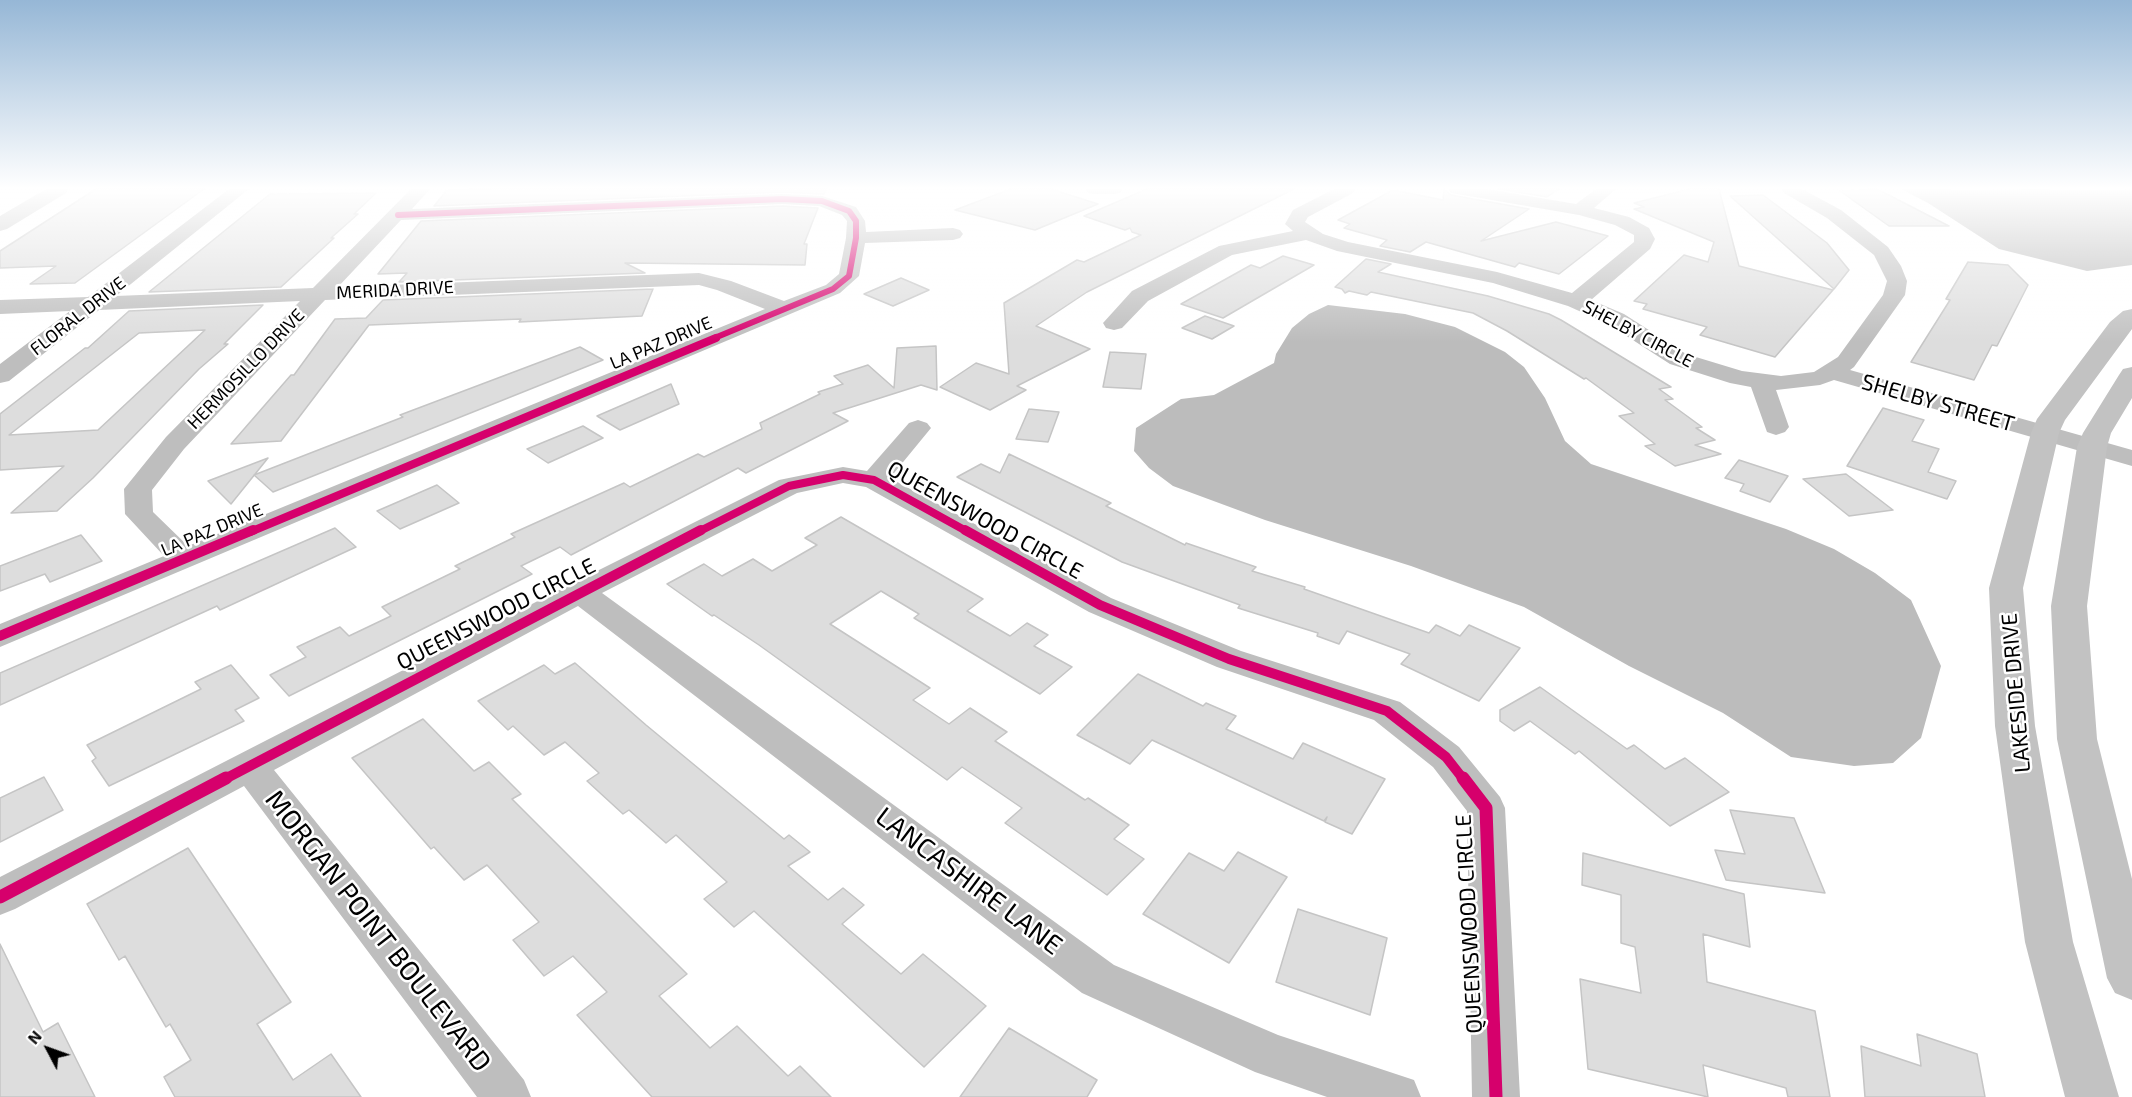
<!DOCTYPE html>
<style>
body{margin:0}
#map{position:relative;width:2132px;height:1097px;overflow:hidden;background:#fff;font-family:"Exo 2",sans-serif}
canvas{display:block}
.north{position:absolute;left:18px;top:1019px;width:60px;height:60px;-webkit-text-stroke:4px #fff;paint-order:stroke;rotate:311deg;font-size:16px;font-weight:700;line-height:24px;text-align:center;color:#000}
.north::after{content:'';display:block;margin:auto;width:21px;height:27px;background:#000;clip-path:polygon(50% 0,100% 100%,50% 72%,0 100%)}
</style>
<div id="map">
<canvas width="2132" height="1097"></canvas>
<div class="north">N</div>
</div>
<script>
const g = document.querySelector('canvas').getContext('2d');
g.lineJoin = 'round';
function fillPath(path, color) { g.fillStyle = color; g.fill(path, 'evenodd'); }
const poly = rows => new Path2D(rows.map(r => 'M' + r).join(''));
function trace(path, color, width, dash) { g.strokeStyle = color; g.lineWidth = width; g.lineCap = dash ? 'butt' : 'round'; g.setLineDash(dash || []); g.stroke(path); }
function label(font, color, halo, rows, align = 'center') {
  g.font = font + ' "Exo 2",sans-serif'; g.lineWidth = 5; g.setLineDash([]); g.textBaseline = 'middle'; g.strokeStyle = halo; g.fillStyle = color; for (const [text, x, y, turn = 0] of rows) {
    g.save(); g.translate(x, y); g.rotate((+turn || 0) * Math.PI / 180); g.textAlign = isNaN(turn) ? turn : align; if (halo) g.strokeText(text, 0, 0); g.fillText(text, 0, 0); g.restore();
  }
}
const water = poly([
 [1901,189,2132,190,2132,265,2087,271,1999,249,1928,203],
 [1328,305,1405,314,1455,327,1505,352,1524,367,1545,398,1565,441,1591,464,1786,529,1834,549,1875,573,1911,600,1941,666,1921,738,1893,763,1854,766,1791,757,1723,713,1629,666,1524,607,1411,566,1265,520,1173,486,1149,468,1134,451,1136,428,1181,399,1214,395,1274,363,1276,354,1292,328,1309,314]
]);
const building = poly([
 [96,189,204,189,75,283,30,284,56,266,0,268,0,251,96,189],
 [492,189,826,189,824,194,782,192,434,206,447,190,492,189],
 [1011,189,1051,189,1098,204,1035,230,955,210,1011,189],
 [1147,189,1294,189,1087,292,1036,326,1090,349,1017,386,1026,390,990,410,940,387,976,363,1009,374,1004,303,1077,260,1084,262,1141,235,1132,232,1130,228,1125,230,1084,216,1147,189],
 [1444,189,1451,195,1529,209,1481,241,1556,222,1608,236,1559,274,1519,263,1515,267,1426,242,1410,252,1380,246,1387,240,1344,228,1350,224,1338,220,1393,190,1443,200,1444,189],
 [1499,189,1559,189,1547,197,1499,189],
 [1690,189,1719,189,1739,266,1833,290,1775,357,1700,335,1707,327,1643,309,1647,304,1634,301,1684,255,1708,262,1714,242,1634,209,1644,207,1634,203,1690,189],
 [1877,189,1949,226,1889,226,1840,191,1877,189],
 [376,193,354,214,358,214,331,238,334,238,281,287,149,292,270,194,376,193],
 [1763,195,1827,243,1849,270,1834,289,1730,196,1763,195],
 [782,206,818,208,804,244,807,244,805,265,625,263,645,273,399,282,407,273,378,274,421,221,782,206],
 [1283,256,1314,265,1223,318,1181,304,1251,265,1260,268,1283,256],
 [1366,259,1391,264,1378,272,1488,296,1549,314,1561,320,1671,387,1659,389,1673,399,1665,400,1702,427,1696,428,1715,440,1695,445,1721,454,1675,466,1645,446,1655,444,1619,416,1634,413,1586,378,1584,379,1507,331,1473,313,1371,292,1367,295,1349,291,1345,293,1342,289,1335,287,1366,259],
 [1968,262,2008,265,2028,285,1997,346,1992,345,1974,380,1911,362,1950,300,1946,299,1968,262],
 [901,278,929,290,893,306,864,294,901,278],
 [653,289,642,316,519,322,521,319,369,325,281,441,231,444,291,375,294,375,335,319,366,318,383,300,653,289],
 [263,305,224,344,228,344,199,369,93,478,57,511,11,513,64,466,0,470,0,414,85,348,88,348,129,311,263,305],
 [205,330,98,430,9,435,139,333,205,330],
 [1205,316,1234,326,1212,339,1182,328,1205,316],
 [936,346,937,390,921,385,833,413,848,421,746,473,738,468,571,555,560,547,521,566,532,574,289,696,270,675,306,657,297,647,340,627,349,636,391,616,382,607,460,569,455,566,515,537,511,534,624,483,630,487,698,454,704,457,762,429,760,423,820,394,818,392,843,384,834,376,868,365,894,388,897,348,936,346],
 [580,347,603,360,273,492,254,475,403,417,400,415,580,347],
 [1110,352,1146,354,1141,389,1103,387,1110,352],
 [671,384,679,404,620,430,597,416,671,384],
 [1883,408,1924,420,1912,441,1939,449,1928,472,1956,481,1947,499,1847,466,1883,408],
 [1029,409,1059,412,1048,442,1016,439,1029,409],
 [583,426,603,438,548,463,527,449,583,426],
 [1009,454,1111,503,1106,506,1185,545,1186,543,1256,567,1252,571,1305,587,1304,589,1429,633,1436,625,1460,636,1469,625,1520,648,1479,701,1401,664,1410,654,1347,631,1339,644,1317,636,1318,633,1238,608,1240,605,1122,562,957,477,981,464,1000,473,1009,454],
 [268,458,231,504,208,481,268,458],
 [1739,460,1788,476,1770,502,1740,491,1744,484,1725,478,1739,460],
 [1846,474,1893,510,1849,516,1803,479,1846,474],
 [437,485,459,503,400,529,377,511,437,485],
 [841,517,983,599,967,611,1010,636,1027,623,1048,635,1034,646,1072,667,1040,694,914,618,919,614,881,591,830,624,930,688,913,700,949,724,970,708,1007,732,995,741,1085,800,1088,798,1129,825,1114,839,1144,859,1107,895,1005,823,1022,808,962,767,947,780,759,645,714,615,712,616,667,584,704,564,722,576,753,559,772,571,817,545,805,538,841,517],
 [335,528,356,547,220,610,217,606,0,705,0,673,335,528],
 [81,535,102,561,50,582,45,574,0,591,0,566,81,535],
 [575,663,646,725,784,839,789,835,810,852,788,866,828,900,843,888,864,905,842,924,901,974,923,954,986,1006,924,1067,754,911,734,927,704,899,727,882,676,835,666,843,629,810,623,814,587,781,599,773,565,742,544,755,513,726,508,730,478,701,544,665,555,674,575,663],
 [231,665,259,698,235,710,244,721,109,786,92,761,96,758,87,745,201,689,195,682,231,665],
 [1138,674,1203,706,1206,703,1236,716,1226,729,1293,759,1303,743,1385,779,1352,834,1325,822,1327,817,1324,821,1152,740,1130,764,1077,735,1138,674],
 [1540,687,1627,749,1634,745,1665,769,1685,758,1729,792,1670,826,1579,751,1575,754,1530,721,1514,731,1500,721,1500,710,1540,687],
 [423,719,474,771,489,762,521,794,512,799,687,974,659,996,710,1048,737,1026,788,1076,800,1066,831,1097,652,1097,577,1015,607,992,573,956,544,976,513,940,539,922,487,865,464,880,434,847,431,849,352,758,423,719],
 [44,777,63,810,0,842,0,798,44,777],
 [1730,810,1794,818,1825,893,1726,880,1715,850,1745,854,1730,810],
 [188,848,291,1002,257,1024,293,1080,331,1054,361,1097,175,1097,164,1077,191,1060,170,1024,166,1027,125,956,119,960,87,904,188,848],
 [1238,852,1287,877,1229,963,1143,914,1189,853,1224,871,1238,852],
 [1583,853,1744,894,1750,947,1703,934,1707,982,1815,1011,1830,1097,1788,1097,1786,1088,1703,1065,1708,1097,1588,1069,1580,979,1641,993,1635,947,1621,943,1621,895,1582,885,1583,853],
 [1298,909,1387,938,1370,1015,1276,982,1298,909],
 [0,944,43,1032,58,1023,95,1097,0,1097,0,944],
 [1009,1028,1097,1080,1087,1097,960,1097,1009,1028],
 [1917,1034,1977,1054,1985,1097,1865,1097,1861,1046,1921,1066,1917,1034]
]);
const street = poly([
 [229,189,249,189,116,296,313,288,411,189,430,189,412,209,782,194,822,196,856,207,865,221,866,232,953,228,960,230,963,234,960,238,953,240,865,243,859,276,840,293,0,647,0,624,164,556,125,514,124,489,166,437,300,301,99,310,9,381,0,383,0,364,70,311,0,314,0,300,88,297,229,189],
 [782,204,819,206,842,215,847,221,846,238,839,274,826,285,784,301,731,281,699,273,338,287,401,220,782,204],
 [699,285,717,290,765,309,188,546,153,512,152,490,184,449,325,300,699,285],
 [1085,189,1123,189,1120,193,1114,194,1094,194,1088,193,1085,189],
 [1334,189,1356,189,1353,193,1308,217,1305,222,1323,234,1348,242,1497,272,1572,293,1634,242,1634,235,1615,225,1579,215,1457,194,1451,193,1448,189,1487,189,1576,204,1596,189,1616,189,1594,208,1629,217,1649,228,1655,239,1650,249,1591,300,1624,314,1686,354,1742,371,1781,376,1814,372,1838,357,1883,295,1887,281,1874,255,1827,218,1784,193,1781,189,1802,189,1841,210,1888,247,1901,266,1907,281,1905,295,1854,367,1850,370,2132,450,2132,466,1834,380,1820,385,1776,390,1789,427,1785,432,1776,435,1767,432,1751,387,1730,383,1670,364,1608,324,1568,306,1493,283,1337,251,1306,240,1232,255,1148,301,1122,328,1114,330,1106,328,1103,323,1132,291,1219,246,1293,231,1285,224,1293,210,1334,189],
 [918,420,927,423,931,428,890,478,1111,598,1241,651,1400,702,1459,747,1500,797,1505,808,1520,1097,1472,1097,1467,811,1433,767,1374,720,1217,667,1089,612,866,487,843,483,797,493,602,593,1114,965,1278,1035,1414,1080,1421,1097,1327,1097,1255,1072,1082,993,578,606,274,770,524,1080,531,1097,477,1097,244,786,15,909,0,915,0,877,569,585,779,480,843,467,867,471,909,423,918,420]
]);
const secondary = poly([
 [46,189,69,189,66,193,7,229,0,231,0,216,46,189],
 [2132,309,2132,329,2065,420,2059,433,2023,588,2035,726,2073,942,2119,1097,2065,1097,2025,942,1995,726,1989,588,2031,433,2037,419,2110,322,2123,311,2132,309],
 [2132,367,2132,398,2111,433,2107,447,2087,606,2097,739,2132,879,2132,1000,2115,993,2107,978,2057,739,2051,606,2077,447,2083,433,2119,375,2123,369,2132,367]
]);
const cyclewayFar3 = poly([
 [398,215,782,199,822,201,849,211,856,221,856,238,849,276,833,289,712,339]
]);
const cyclewayFar2 = poly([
 [250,532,716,338],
 [698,532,789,486,843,475,874,480,968,532]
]);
const cyclewayFar1 = poly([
 [965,530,1100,605,1229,659,1387,711,1446,757,1464,780],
 [0,636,253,530],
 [223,780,701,530]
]);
const cycleway = poly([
 [1463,778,1486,808,1496,1097],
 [0,897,226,778]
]);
const farStreetnames = [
 ["MERIDA DRIVE",395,290,-3],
 ["FLORAL DRIVE",78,316,-38],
 ["SHELBY CIRCLE",1638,334,28],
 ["LA PAZ DRIVE",661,343,-23],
 ["HERMOSILLO DRIVE",246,369,-46],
 ["LA PAZ DRIVE",212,530,-23]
];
const streetNames = [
 ["SHELBY STREET",1938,403,16],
 ["QUEENSWOOD CIRCLE",985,520,29],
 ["QUEENSWOOD CIRCLE",496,614,-27],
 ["LAKESIDE DRIVE",2016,693,-95],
 ["QUEENSWOOD CIRCLE",1469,924,-93]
];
const nearStreetnames = [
 ["LANCASHIRE LANE",969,881,37],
 ["MORGAN POINT BOULEVARD",378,931,52]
];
fillPath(water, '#bcbcbc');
fillPath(building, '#ddd');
trace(building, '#c5c5c5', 1.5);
fillPath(street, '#bebebe');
fillPath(secondary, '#c2c2c2');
trace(cyclewayFar3, '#d6006c', 6);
trace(cyclewayFar2, '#d6006c', 8);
trace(cyclewayFar1, '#d6006c', 10);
trace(cycleway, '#d6006c', 13);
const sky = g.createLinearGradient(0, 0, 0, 342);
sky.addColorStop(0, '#96b7d6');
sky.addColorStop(0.55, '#fff');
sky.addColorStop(1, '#ffffff00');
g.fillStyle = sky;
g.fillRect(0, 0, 2132, 342);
label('18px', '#000', '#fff', farStreetnames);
label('22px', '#000', '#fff', streetNames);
label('27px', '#000', '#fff', nearStreetnames);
</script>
